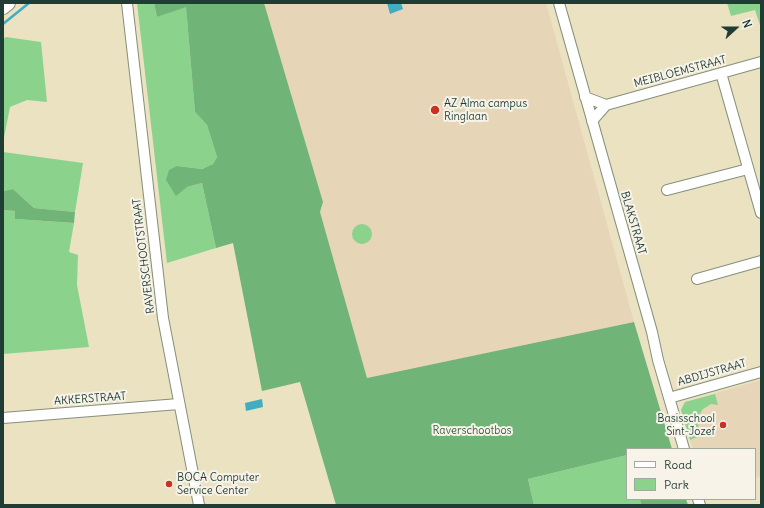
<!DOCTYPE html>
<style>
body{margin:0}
#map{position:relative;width:764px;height:508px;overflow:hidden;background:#ebe2c2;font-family:Delius,sans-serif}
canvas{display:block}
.frame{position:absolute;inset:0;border:4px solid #1f3d34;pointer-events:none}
.legend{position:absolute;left:626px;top:448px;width:130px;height:52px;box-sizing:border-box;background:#f7f3e8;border:1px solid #a1aaa0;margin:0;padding:5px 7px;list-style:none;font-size:12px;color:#1f3d34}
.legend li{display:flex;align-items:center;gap:8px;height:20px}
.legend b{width:20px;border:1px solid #a1aaa0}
.north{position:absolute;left:716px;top:8px;width:40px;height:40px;-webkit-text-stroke:3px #f7f3e8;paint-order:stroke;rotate:69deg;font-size:11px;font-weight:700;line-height:16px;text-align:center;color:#1f3d34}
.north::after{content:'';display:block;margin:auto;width:14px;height:18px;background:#1f3d34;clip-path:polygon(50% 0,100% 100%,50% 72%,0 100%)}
</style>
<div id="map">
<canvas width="764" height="508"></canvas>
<div class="frame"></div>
<ul class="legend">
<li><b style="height:5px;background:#fff"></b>Road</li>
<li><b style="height:11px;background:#8bd28d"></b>Park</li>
</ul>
<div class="north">N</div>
</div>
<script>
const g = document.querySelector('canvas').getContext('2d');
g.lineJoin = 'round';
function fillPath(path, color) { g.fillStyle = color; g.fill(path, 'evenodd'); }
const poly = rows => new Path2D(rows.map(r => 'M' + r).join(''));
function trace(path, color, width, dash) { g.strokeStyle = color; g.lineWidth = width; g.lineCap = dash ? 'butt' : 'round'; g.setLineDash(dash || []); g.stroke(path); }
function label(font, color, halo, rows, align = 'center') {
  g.font = font + ' Delius,sans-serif'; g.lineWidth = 4; g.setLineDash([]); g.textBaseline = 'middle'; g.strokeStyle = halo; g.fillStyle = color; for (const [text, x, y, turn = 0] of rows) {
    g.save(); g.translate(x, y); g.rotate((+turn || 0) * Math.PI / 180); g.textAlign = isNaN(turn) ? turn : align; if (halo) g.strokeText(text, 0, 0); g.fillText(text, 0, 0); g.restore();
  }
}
const built = poly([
 [264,3,546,3,634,322,367,378,320,212,323,202],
 [761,380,761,476,755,478,755,449,693,449,681,410,685,402]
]);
const green = poly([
 [137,3,154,3,157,17,186,6,195,112,207,125,217,157,213,164,202,169,177,166,187,187,202,183,216,248,167,263],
 [727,3,761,3,761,28,755,10,731,16],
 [6,37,41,42,47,102,27,100,10,107,3,143,3,39],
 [3,152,83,163,75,212,34,208,13,189,3,191],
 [3,210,15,211,15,219,74,223,69,252,78,255,77,285,89,347,3,354],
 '352 234a10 10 0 1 1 20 0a10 10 0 1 1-20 0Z',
 [715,394,718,405,711,404,703,409,697,418,700,436,690,440,681,410,685,402],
 [627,455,627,499,640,499,641,505,534,505,528,479]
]);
const forest = poly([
 [154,3,264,3,323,202,320,212,367,378,634,322,672,449,627,449,627,455,528,479,534,505,336,505,300,382,262,391,233,243,216,248,202,183,187,187,176,196,166,180,169,170,177,166,202,169,213,164,217,157,207,125,195,112,186,7,157,17],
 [13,189,34,208,75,212,74,223,15,219,15,211,3,210,3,191],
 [640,499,686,499,688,505,641,505]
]);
const water = poly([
 [387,3,401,3,403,9,390,14],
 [262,399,263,407,246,411,245,403]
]);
const stream = poly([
 [3,24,29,3]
]);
const minor = poly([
 [127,3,163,318,199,505],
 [559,3,652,332,658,360,684,449],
 [721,73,761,213],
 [585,97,606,105,761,62],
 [592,121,606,105],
 [667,190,748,169],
 [697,279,761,261],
 [669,398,761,372],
 [3,418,179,404],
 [698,499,700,505]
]);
const secondary = poly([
 [3,7,8,3]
]);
const markers = [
 [435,110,5,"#c8321e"],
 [723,425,4,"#c8321e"],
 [169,484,4,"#c8321e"]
];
const streetNames = [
 ["MEIBLOEMSTRAAT",680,72,-15],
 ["BLAKSTRAAT",633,223,74],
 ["RAVERSCHOOTSTRAAT",144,256,-97],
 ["ABDIJSTRAAT",712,373,-16],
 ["AKKERSTRAAT",90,399,-4]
];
const poiNames = [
 ["AZ Alma campus",444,104],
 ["Ringlaan",444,117],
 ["Basisschool",715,419,"right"],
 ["Sint-Jozef",715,432,"right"],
 ["BOCA Computer",177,478],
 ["Service Center",177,491]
];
const parkNames = [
 ["Raverschootbos",472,431]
];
fillPath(built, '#e6d5b7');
fillPath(green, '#8bd28d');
fillPath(forest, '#70b478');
fillPath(water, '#42acc1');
trace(stream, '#42acc1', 2.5);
trace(minor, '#85907b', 12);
trace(secondary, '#85907b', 16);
trace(minor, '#fff', 10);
trace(secondary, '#fff', 14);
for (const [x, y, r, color] of markers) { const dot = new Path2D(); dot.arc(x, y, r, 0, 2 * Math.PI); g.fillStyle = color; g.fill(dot); trace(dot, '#f7f3e8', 1.5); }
label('11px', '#1f3d34', '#f7f3e8', streetNames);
label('11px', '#1f3d34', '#f7f3e8', poiNames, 'left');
label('11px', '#355b46', '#f7f3e8', parkNames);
</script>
